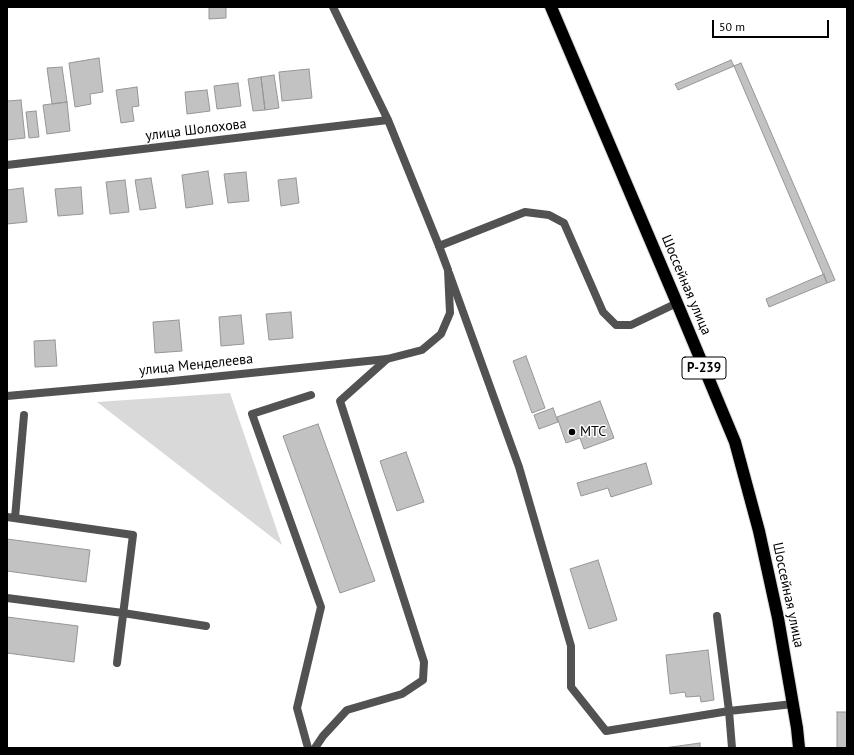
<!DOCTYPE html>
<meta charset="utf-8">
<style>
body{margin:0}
#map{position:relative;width:854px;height:755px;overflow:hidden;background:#fff;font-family:"PT Sans",sans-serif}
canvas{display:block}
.frame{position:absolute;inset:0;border:8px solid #000;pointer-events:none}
.scale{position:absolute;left:712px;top:20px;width:117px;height:18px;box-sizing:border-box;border:2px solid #000;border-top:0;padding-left:5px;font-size:12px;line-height:14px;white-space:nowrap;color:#000;-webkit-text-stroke:3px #fff;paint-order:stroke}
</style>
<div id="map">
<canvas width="854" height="755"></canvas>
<div class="frame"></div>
<div class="scale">50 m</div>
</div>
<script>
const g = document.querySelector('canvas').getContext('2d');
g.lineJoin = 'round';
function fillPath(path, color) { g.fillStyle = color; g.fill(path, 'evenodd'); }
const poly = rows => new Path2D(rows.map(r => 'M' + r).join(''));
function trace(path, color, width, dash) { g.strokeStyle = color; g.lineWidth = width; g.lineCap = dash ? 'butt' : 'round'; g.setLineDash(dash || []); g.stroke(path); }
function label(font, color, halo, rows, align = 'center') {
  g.font = font + ' "PT Sans",sans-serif'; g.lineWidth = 3; g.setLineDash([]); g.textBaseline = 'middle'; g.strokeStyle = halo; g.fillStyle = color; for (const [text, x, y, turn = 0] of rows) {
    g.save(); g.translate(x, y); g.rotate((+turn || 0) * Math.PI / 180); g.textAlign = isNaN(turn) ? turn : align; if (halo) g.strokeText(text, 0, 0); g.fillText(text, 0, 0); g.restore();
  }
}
const green = poly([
 [230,393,282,545,97,402]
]);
const building = poly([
 [209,7,226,7,226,18,209,19,209,7],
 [99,58,103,92,90,94,91,104,75,107,69,63,99,58],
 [731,60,734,66,678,90,675,84,731,60],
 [741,63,835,280,827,283,734,66,741,63],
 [62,67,67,102,52,104,47,68,62,67],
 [309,69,312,98,282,101,279,72,309,69],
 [274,75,279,108,265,110,261,77,274,75],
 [261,77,265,110,253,111,248,79,261,77],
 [238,83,241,106,217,109,214,86,238,83],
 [137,87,139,106,132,107,134,121,121,123,116,90,137,87],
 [207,90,210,111,187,114,185,92,207,90],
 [21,100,25,138,7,140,7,101,21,100],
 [67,102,70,131,47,134,43,105,67,102],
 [36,111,39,137,29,138,26,112,36,111],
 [208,171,213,204,186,208,182,175,208,171],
 [246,172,249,201,228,203,224,174,246,172],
 [151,178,156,208,140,210,135,180,151,178],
 [296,178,299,203,281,206,278,180,296,178],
 [125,180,129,212,110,214,106,182,125,180],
 [81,187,83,214,58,216,55,189,81,187],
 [23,188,27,222,7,224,7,190,23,188],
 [824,274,827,283,769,307,766,299,824,274],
 [291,312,293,338,269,340,266,314,291,312],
 [241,315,244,344,221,346,219,317,241,315],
 [179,320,182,351,155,353,153,322,179,320],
 [55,340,57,366,35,367,34,341,55,340],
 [526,356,545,408,532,413,513,361,526,356],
 [600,401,614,438,584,449,580,438,566,443,557,417,600,401],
 [553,408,558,422,539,429,534,415,553,408],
 [318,424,375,581,340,593,283,436,318,424],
 [406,452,424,502,397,511,380,461,406,452],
 [646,463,652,484,611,497,608,488,581,496,577,483,646,463],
 [7,539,90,550,86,582,7,571,7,539],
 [598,560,617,620,589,629,570,569,598,560],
 [7,617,78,626,74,662,7,653,7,617],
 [708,650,714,700,701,702,700,696,686,697,685,692,670,694,666,655,708,650],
 [837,712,847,712,847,748,837,748,837,712],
 [700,743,700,748,664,748,700,743]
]);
const lane = poly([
 [439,246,525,212,549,215,564,223,603,312,616,325,631,325,677,303],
 [449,273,519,467,571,646,571,687,606,731,729,711,793,704],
 [7,517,133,535,117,663],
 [15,518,24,415],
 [7,598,123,613,206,626],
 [717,616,729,711,732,748],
 [308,748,297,708,321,607,252,414,311,395],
 [315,748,323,736,347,710,402,694,423,680,424,662,340,401,387,359]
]);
const street = poly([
 [7,165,388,120],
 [7,396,173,381,387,359,422,350,441,334,450,313,448,270,439,246,388,120,333,7]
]);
const highway = poly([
 [551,7,677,303,735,442,759,531,778,618,797,728,799,748]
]);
const markers = [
 [572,432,4,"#000"]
];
const shields = [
 [704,368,44]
];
const shieldNames = [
 ["Р-239",704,368]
];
const streetNames = [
 ["улица Шолохова",196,130,-7],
 ["Шоссейная улица",686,285,67],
 ["улица Менделеева",196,365,-6],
 ["Шоссейная улица",788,595,78]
];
const poiNames = [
 ["МТС",580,432]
];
fillPath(green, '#d9d9d9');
fillPath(building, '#c2c2c2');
trace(building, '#969696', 1);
trace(highway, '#dbdbdb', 14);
trace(lane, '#525252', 8);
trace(street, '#525252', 8);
trace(highway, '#000', 12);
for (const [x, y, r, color] of markers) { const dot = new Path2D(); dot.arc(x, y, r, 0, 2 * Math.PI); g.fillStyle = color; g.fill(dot); trace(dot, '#fff', 1.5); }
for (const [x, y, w] of shields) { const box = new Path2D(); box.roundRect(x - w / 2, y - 11, w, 22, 3); g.fillStyle = '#fff'; g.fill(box); trace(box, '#000', 1); }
label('bold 13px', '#000', null, shieldNames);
label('14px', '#000', '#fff', streetNames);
label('14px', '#000', '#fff', poiNames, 'left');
</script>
